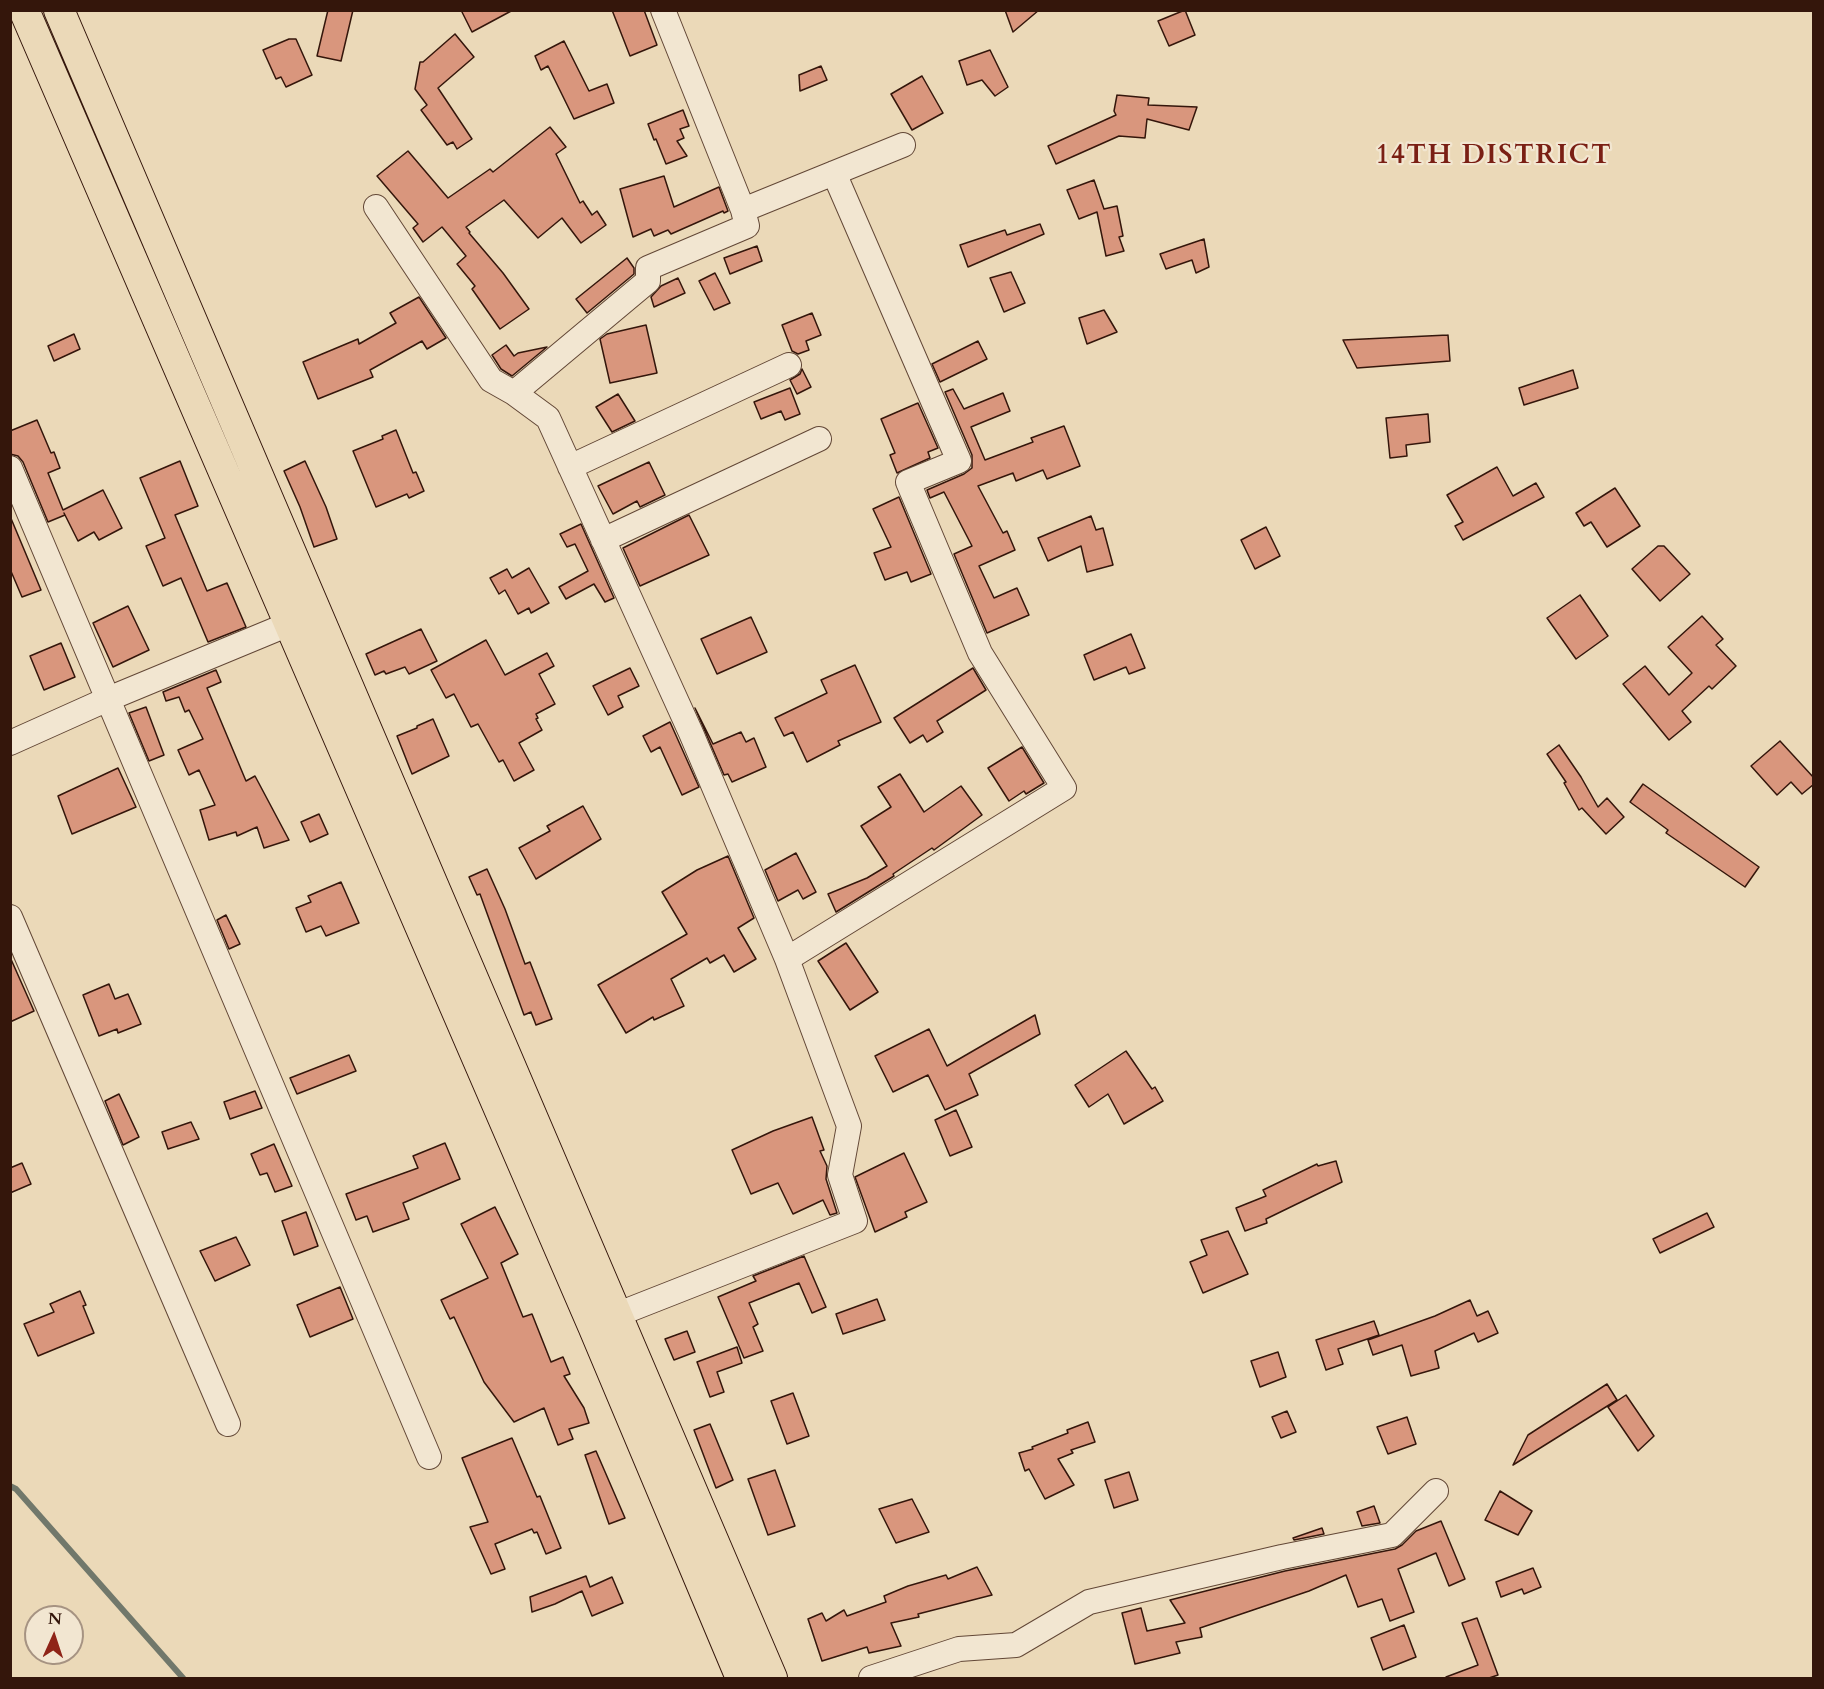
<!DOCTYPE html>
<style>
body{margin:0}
#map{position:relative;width:1824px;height:1689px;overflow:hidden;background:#ebd9b8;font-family:Cardo,serif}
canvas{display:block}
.frame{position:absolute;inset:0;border:12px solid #34160b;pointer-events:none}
.north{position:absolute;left:24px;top:1605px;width:60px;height:60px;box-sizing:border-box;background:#f2e6d1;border:2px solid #a69382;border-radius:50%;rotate:3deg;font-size:16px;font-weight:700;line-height:24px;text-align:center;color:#34160b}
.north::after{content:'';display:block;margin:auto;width:21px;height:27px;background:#8f2418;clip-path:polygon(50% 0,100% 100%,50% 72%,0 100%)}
</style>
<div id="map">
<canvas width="1824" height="1689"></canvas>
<div class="frame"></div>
<div class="north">N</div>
</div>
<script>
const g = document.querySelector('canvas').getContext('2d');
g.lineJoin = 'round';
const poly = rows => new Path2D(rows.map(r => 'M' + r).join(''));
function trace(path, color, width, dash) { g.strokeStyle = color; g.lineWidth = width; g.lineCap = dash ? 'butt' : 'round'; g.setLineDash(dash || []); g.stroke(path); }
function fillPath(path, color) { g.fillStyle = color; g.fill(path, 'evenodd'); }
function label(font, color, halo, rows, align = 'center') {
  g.font = font + ' Cardo,serif'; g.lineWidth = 4.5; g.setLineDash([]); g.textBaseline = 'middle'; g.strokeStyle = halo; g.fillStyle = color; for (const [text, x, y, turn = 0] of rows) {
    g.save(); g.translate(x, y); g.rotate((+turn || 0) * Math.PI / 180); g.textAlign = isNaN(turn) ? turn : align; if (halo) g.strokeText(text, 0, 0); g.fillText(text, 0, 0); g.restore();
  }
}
const stream = poly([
 [10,1486,16,1489,183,1678]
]);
const building = poly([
 [328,10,353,10,341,61,317,56,328,10],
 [461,10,513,10,472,32,461,10],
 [612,10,644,10,657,45,630,56,612,10],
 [1005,10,1039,10,1013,32,1005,10],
 [1185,10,1195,35,1169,46,1158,21,1185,10],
 [455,34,474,57,438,88,472,139,457,149,453,142,447,145,421,110,427,105,415,89,420,62,423,62,455,34],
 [289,39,296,39,312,75,286,87,281,77,276,79,263,50,289,39],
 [564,41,589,91,607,84,614,103,574,119,548,66,541,70,535,56,564,41],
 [990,50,1008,87,995,96,982,80,967,85,959,61,990,50],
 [821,66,827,80,800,91,799,75,821,66],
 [922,76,943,113,912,130,891,94,922,76],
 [1117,95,1149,98,1148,105,1197,107,1189,130,1147,119,1145,138,1119,136,1056,164,1048,146,1116,115,1114,111,1117,95],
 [683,110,689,126,680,129,684,138,677,141,687,156,666,164,656,139,654,140,648,124,683,110],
 [550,127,566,147,556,154,580,203,583,201,592,215,597,211,606,225,581,243,562,218,538,238,504,200,466,227,470,232,469,233,503,273,529,309,500,329,472,289,475,286,457,264,466,256,442,227,423,242,413,228,418,224,377,176,408,151,448,198,490,169,493,172,550,127],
 [664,176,674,207,719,187,728,211,724,213,723,211,671,234,668,230,654,236,651,229,633,237,620,189,664,176],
 [1094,180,1104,209,1117,206,1123,236,1119,237,1124,251,1106,256,1097,212,1079,219,1067,190,1094,180],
 [1040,224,1044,234,968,267,960,245,1005,230,1007,235,1040,224],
 [1204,239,1209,267,1196,273,1192,260,1166,269,1160,254,1204,239],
 [757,246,762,261,730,274,724,258,757,246],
 [627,258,634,268,634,274,587,313,576,299,627,258],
 [1011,272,1025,303,1004,312,990,278,1011,272],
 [715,273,730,303,714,310,699,281,715,273],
 [678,278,685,293,654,307,651,297,661,286,678,278],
 [419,297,446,338,427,349,422,341,370,370,373,377,318,399,303,362,358,339,359,344,396,323,390,313,419,297],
 [1104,310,1117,332,1087,344,1079,318,1104,310],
 [812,313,821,335,806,341,809,350,798,354,792,351,782,325,812,313],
 [646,325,657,373,610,383,600,339,607,334,646,325],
 [74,334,80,349,54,361,48,346,74,334],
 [1448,335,1450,361,1357,368,1343,340,1448,335],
 [978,341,987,359,940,382,932,364,978,341],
 [506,345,514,356,518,353,547,347,512,376,501,369,492,355,506,345],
 [802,369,811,387,797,394,790,380,800,374,802,369],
 [1573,370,1578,388,1524,405,1519,388,1573,370],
 [790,388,800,414,785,420,781,411,761,419,754,402,790,388],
 [953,389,964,409,1003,393,1010,411,971,427,985,460,1033,442,1031,438,1064,426,1080,466,1047,479,1043,470,1016,481,1013,473,978,486,1003,533,1007,531,1015,550,979,566,994,598,1017,588,1029,615,987,633,954,554,972,546,944,492,930,498,927,490,964,474,972,468,972,455,945,392,953,389],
 [618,394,635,421,612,432,596,407,618,394],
 [918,403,938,448,928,452,930,458,897,473,890,455,895,453,881,419,918,403],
 [1428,414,1430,442,1406,445,1407,456,1390,458,1386,418,1428,414],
 [37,420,51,453,54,452,60,468,48,473,63,510,103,490,122,528,99,540,94,532,78,541,64,513,65,515,48,522,23,462,18,456,10,454,10,431,37,420],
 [396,430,413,473,416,472,424,491,409,498,407,494,376,507,353,451,383,439,382,436,396,430],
 [180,461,198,506,175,515,207,591,227,583,246,627,208,642,181,578,163,586,146,546,165,538,140,478,180,461],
 [305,461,326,507,337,539,314,547,300,507,284,471,305,461],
 [649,462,665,495,640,507,637,501,613,514,598,486,649,462],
 [1497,467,1513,496,1536,483,1544,497,1463,540,1455,526,1463,522,1447,495,1497,467],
 [1615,488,1640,526,1607,547,1591,522,1584,526,1576,513,1615,488],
 [899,497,931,574,911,582,907,572,885,580,874,553,891,547,873,509,899,497],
 [689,515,709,555,640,586,623,548,689,515],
 [10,516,41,590,22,597,10,569,10,516],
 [1091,516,1096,530,1103,528,1113,565,1087,572,1081,546,1048,561,1038,538,1091,516],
 [581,524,614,598,605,602,594,584,566,599,559,587,588,571,575,544,567,547,560,534,581,524],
 [1266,527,1280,556,1255,569,1241,540,1266,527],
 [1658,546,1664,546,1690,574,1660,601,1632,569,1658,546],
 [529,568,549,603,531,613,529,608,518,614,505,590,499,594,490,578,507,569,512,578,529,568],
 [1580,595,1608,636,1576,659,1547,618,1580,595],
 [128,606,149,650,113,667,93,623,128,606],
 [1702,616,1723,639,1716,645,1736,666,1712,689,1709,686,1682,711,1691,722,1669,740,1623,684,1645,666,1669,695,1692,673,1668,647,1702,616],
 [751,617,767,652,717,674,701,639,751,617],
 [421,629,437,661,409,674,405,667,386,674,384,671,375,675,366,654,421,629],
 [1131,634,1145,668,1129,674,1126,667,1094,680,1084,655,1131,634],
 [486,640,505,675,547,653,554,666,539,674,555,704,536,714,538,718,536,719,542,730,519,743,534,770,514,781,503,760,499,762,478,724,471,727,454,694,446,698,431,670,486,640],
 [61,643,75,677,44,690,30,656,61,643],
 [855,665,881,722,838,741,840,745,807,762,793,732,784,736,775,718,827,693,821,680,855,665],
 [630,668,639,686,618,696,623,707,608,715,593,686,630,668],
 [973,668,986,690,937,721,943,732,927,742,923,735,910,743,894,718,973,668],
 [216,670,221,682,207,688,246,781,255,776,289,840,264,848,257,827,237,836,236,832,209,840,200,810,215,805,199,770,189,775,178,750,203,739,189,710,185,712,179,697,166,701,163,692,216,670],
 [146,707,164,755,149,761,129,713,146,707],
 [695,708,713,744,741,732,746,742,754,738,766,767,732,782,728,774,724,775,695,708],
 [433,719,449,756,412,774,397,736,417,728,417,726,433,719],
 [670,722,699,787,682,795,660,747,651,752,643,736,670,722],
 [1780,741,1814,778,1814,784,1802,794,1791,782,1777,795,1751,766,1780,741],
 [1559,745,1581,777,1598,807,1607,798,1624,817,1606,834,1582,808,1579,810,1564,783,1566,782,1547,754,1559,745],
 [1022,747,1044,783,1026,794,1024,791,1009,801,988,768,1022,747],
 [118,768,136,807,72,834,58,796,118,768],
 [900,774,924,812,961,786,982,815,934,850,932,848,893,874,894,876,836,912,828,894,867,878,887,866,861,826,891,807,878,787,900,774],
 [1643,784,1759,867,1745,887,1666,833,1668,830,1630,802,1643,784],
 [583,806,601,839,536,879,519,848,550,831,547,826,583,806],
 [319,814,328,834,310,842,301,822,319,814],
 [796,853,816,892,803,899,798,890,778,901,765,870,796,853],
 [728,856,754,918,738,928,756,959,734,972,724,955,710,963,707,958,671,979,684,1006,654,1020,653,1017,626,1033,598,985,687,934,662,892,697,870,728,856],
 [487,869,505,909,525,964,530,962,552,1019,536,1025,531,1012,524,1015,480,894,477,895,469,877,487,869],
 [341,882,359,923,326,936,321,926,306,932,296,908,311,902,308,896,341,882],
 [226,915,240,944,229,949,217,920,226,915],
 [846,943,878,992,850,1010,818,961,846,943],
 [10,957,34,1011,10,1022,10,957],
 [109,984,115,999,128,994,141,1024,118,1033,117,1029,99,1036,83,995,109,984],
 [1035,1015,1040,1034,969,1074,978,1095,945,1110,928,1075,893,1092,875,1056,929,1029,947,1066,1035,1015],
 [1126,1051,1152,1089,1155,1087,1163,1101,1124,1124,1108,1094,1089,1107,1075,1085,1126,1051],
 [349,1055,356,1071,297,1094,290,1078,349,1055],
 [255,1091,262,1108,230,1119,224,1102,255,1091],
 [119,1094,139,1137,123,1145,105,1101,119,1094],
 [956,1110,972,1147,950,1156,935,1120,956,1110],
 [812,1117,824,1150,820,1151,827,1166,826,1179,837,1213,830,1215,823,1200,793,1214,778,1183,751,1194,732,1150,773,1131,812,1117],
 [191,1122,199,1139,168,1149,162,1132,191,1122],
 [445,1143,460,1179,403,1203,409,1219,373,1232,367,1216,356,1220,346,1194,418,1168,413,1156,445,1143],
 [274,1144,292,1186,275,1192,267,1173,260,1175,251,1154,274,1144],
 [904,1153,927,1202,905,1212,907,1217,875,1232,855,1177,904,1153],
 [1336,1161,1342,1182,1266,1219,1267,1223,1245,1231,1236,1208,1266,1196,1263,1190,1317,1164,1318,1166,1336,1161],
 [22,1163,31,1184,10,1193,10,1168,22,1163],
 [495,1207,518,1254,501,1263,523,1317,532,1314,551,1362,563,1357,570,1374,564,1376,584,1408,589,1423,569,1429,573,1439,558,1445,544,1408,514,1422,484,1382,454,1317,450,1319,441,1300,488,1278,461,1224,495,1207],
 [306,1212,318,1246,294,1255,282,1221,306,1212],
 [1707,1213,1714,1227,1660,1253,1653,1239,1707,1213],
 [1228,1231,1248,1274,1203,1293,1190,1262,1207,1255,1201,1240,1228,1231],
 [236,1237,250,1265,215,1281,200,1251,236,1237],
 [804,1256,826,1307,812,1313,799,1283,749,1303,758,1324,753,1327,763,1351,744,1358,718,1297,756,1281,753,1276,804,1256],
 [340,1287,353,1319,310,1337,297,1305,340,1287],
 [80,1291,86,1305,83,1306,94,1333,38,1356,24,1324,54,1312,50,1304,80,1291],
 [877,1299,885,1320,843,1334,836,1314,877,1299],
 [1470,1300,1477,1316,1488,1311,1498,1333,1478,1342,1474,1333,1435,1351,1439,1368,1411,1376,1402,1345,1373,1355,1368,1340,1435,1316,1470,1300],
 [1374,1321,1379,1335,1338,1349,1343,1364,1326,1370,1316,1340,1374,1321],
 [687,1331,695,1352,674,1360,665,1339,687,1331],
 [737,1347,742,1363,717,1372,724,1392,710,1397,697,1362,737,1347],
 [1278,1352,1286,1377,1260,1387,1251,1361,1278,1352],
 [1607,1384,1617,1400,1513,1465,1528,1435,1607,1384],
 [793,1393,809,1436,787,1444,771,1401,793,1393],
 [1626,1395,1654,1436,1638,1451,1608,1407,1626,1395],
 [1287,1411,1296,1432,1281,1438,1272,1417,1287,1411],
 [1407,1417,1416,1444,1388,1454,1377,1427,1407,1417],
 [1088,1422,1095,1442,1071,1450,1073,1453,1058,1459,1074,1485,1045,1499,1029,1469,1025,1471,1019,1453,1033,1449,1032,1447,1068,1433,1067,1430,1088,1422],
 [710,1424,733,1480,716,1488,694,1430,710,1424],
 [512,1438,537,1497,540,1496,561,1548,546,1554,537,1532,534,1533,532,1529,495,1544,505,1569,491,1574,470,1527,488,1522,462,1458,512,1438],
 [596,1451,625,1518,609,1524,585,1455,596,1451],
 [775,1470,795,1526,768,1535,748,1479,775,1470],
 [1129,1472,1138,1500,1114,1508,1105,1480,1129,1472],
 [1500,1491,1532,1511,1518,1535,1485,1520,1500,1491],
 [912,1499,929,1532,896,1543,879,1509,912,1499],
 [1374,1506,1380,1523,1362,1526,1357,1512,1374,1506],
 [1441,1521,1465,1579,1449,1586,1436,1553,1398,1569,1414,1612,1390,1621,1382,1599,1358,1607,1346,1575,1309,1591,1200,1628,1202,1637,1176,1642,1180,1653,1135,1664,1122,1613,1141,1608,1147,1631,1185,1623,1170,1600,1285,1571,1395,1549,1402,1545,1416,1531,1441,1521],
 [1322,1528,1324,1534,1294,1540,1293,1538,1322,1528],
 [977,1567,992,1595,918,1614,919,1617,891,1623,901,1646,869,1653,867,1647,822,1661,808,1619,822,1613,826,1621,844,1610,847,1616,886,1602,884,1596,908,1586,946,1575,948,1579,977,1567],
 [1533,1568,1541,1587,1524,1594,1522,1589,1501,1597,1496,1582,1533,1568],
 [586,1576,590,1587,612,1577,623,1603,592,1616,582,1591,555,1604,532,1612,530,1597,586,1576],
 [1477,1618,1498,1675,1489,1678,1447,1678,1446,1677,1478,1665,1462,1623,1477,1618],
 [1404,1625,1416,1657,1383,1670,1371,1638,1404,1625]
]);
const minor = poly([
 [376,207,491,380,514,393,548,418,691,733,787,959,849,1126,840,1175,855,1221,616,1315],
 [743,210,903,145],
 [514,393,648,281,648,268,747,226,743,210,663,10],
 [570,467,789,365],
 [10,468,429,1457],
 [603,540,819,439],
 [10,743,108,699,289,624],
 [10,917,228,1424],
 [787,959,1064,788,980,653,908,482,959,461,834,173],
 [871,1678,959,1649,1016,1645,1089,1602,1282,1557,1392,1535,1436,1491]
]);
const major = poly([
 [24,10,593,1326,741,1678],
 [59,10,772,1678]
]);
const districtNames = [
 ["14TH DISTRICT",1494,157]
];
trace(stream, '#71786b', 6);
fillPath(building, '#d9967d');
trace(building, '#34160b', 1.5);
trace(minor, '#624736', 26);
trace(major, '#34160b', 32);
trace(minor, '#f2e6d1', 24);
trace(major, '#ebd9b8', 30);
g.letterSpacing = '1.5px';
label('bold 27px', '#7a1f14', '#f2e6d1', districtNames);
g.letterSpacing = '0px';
</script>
